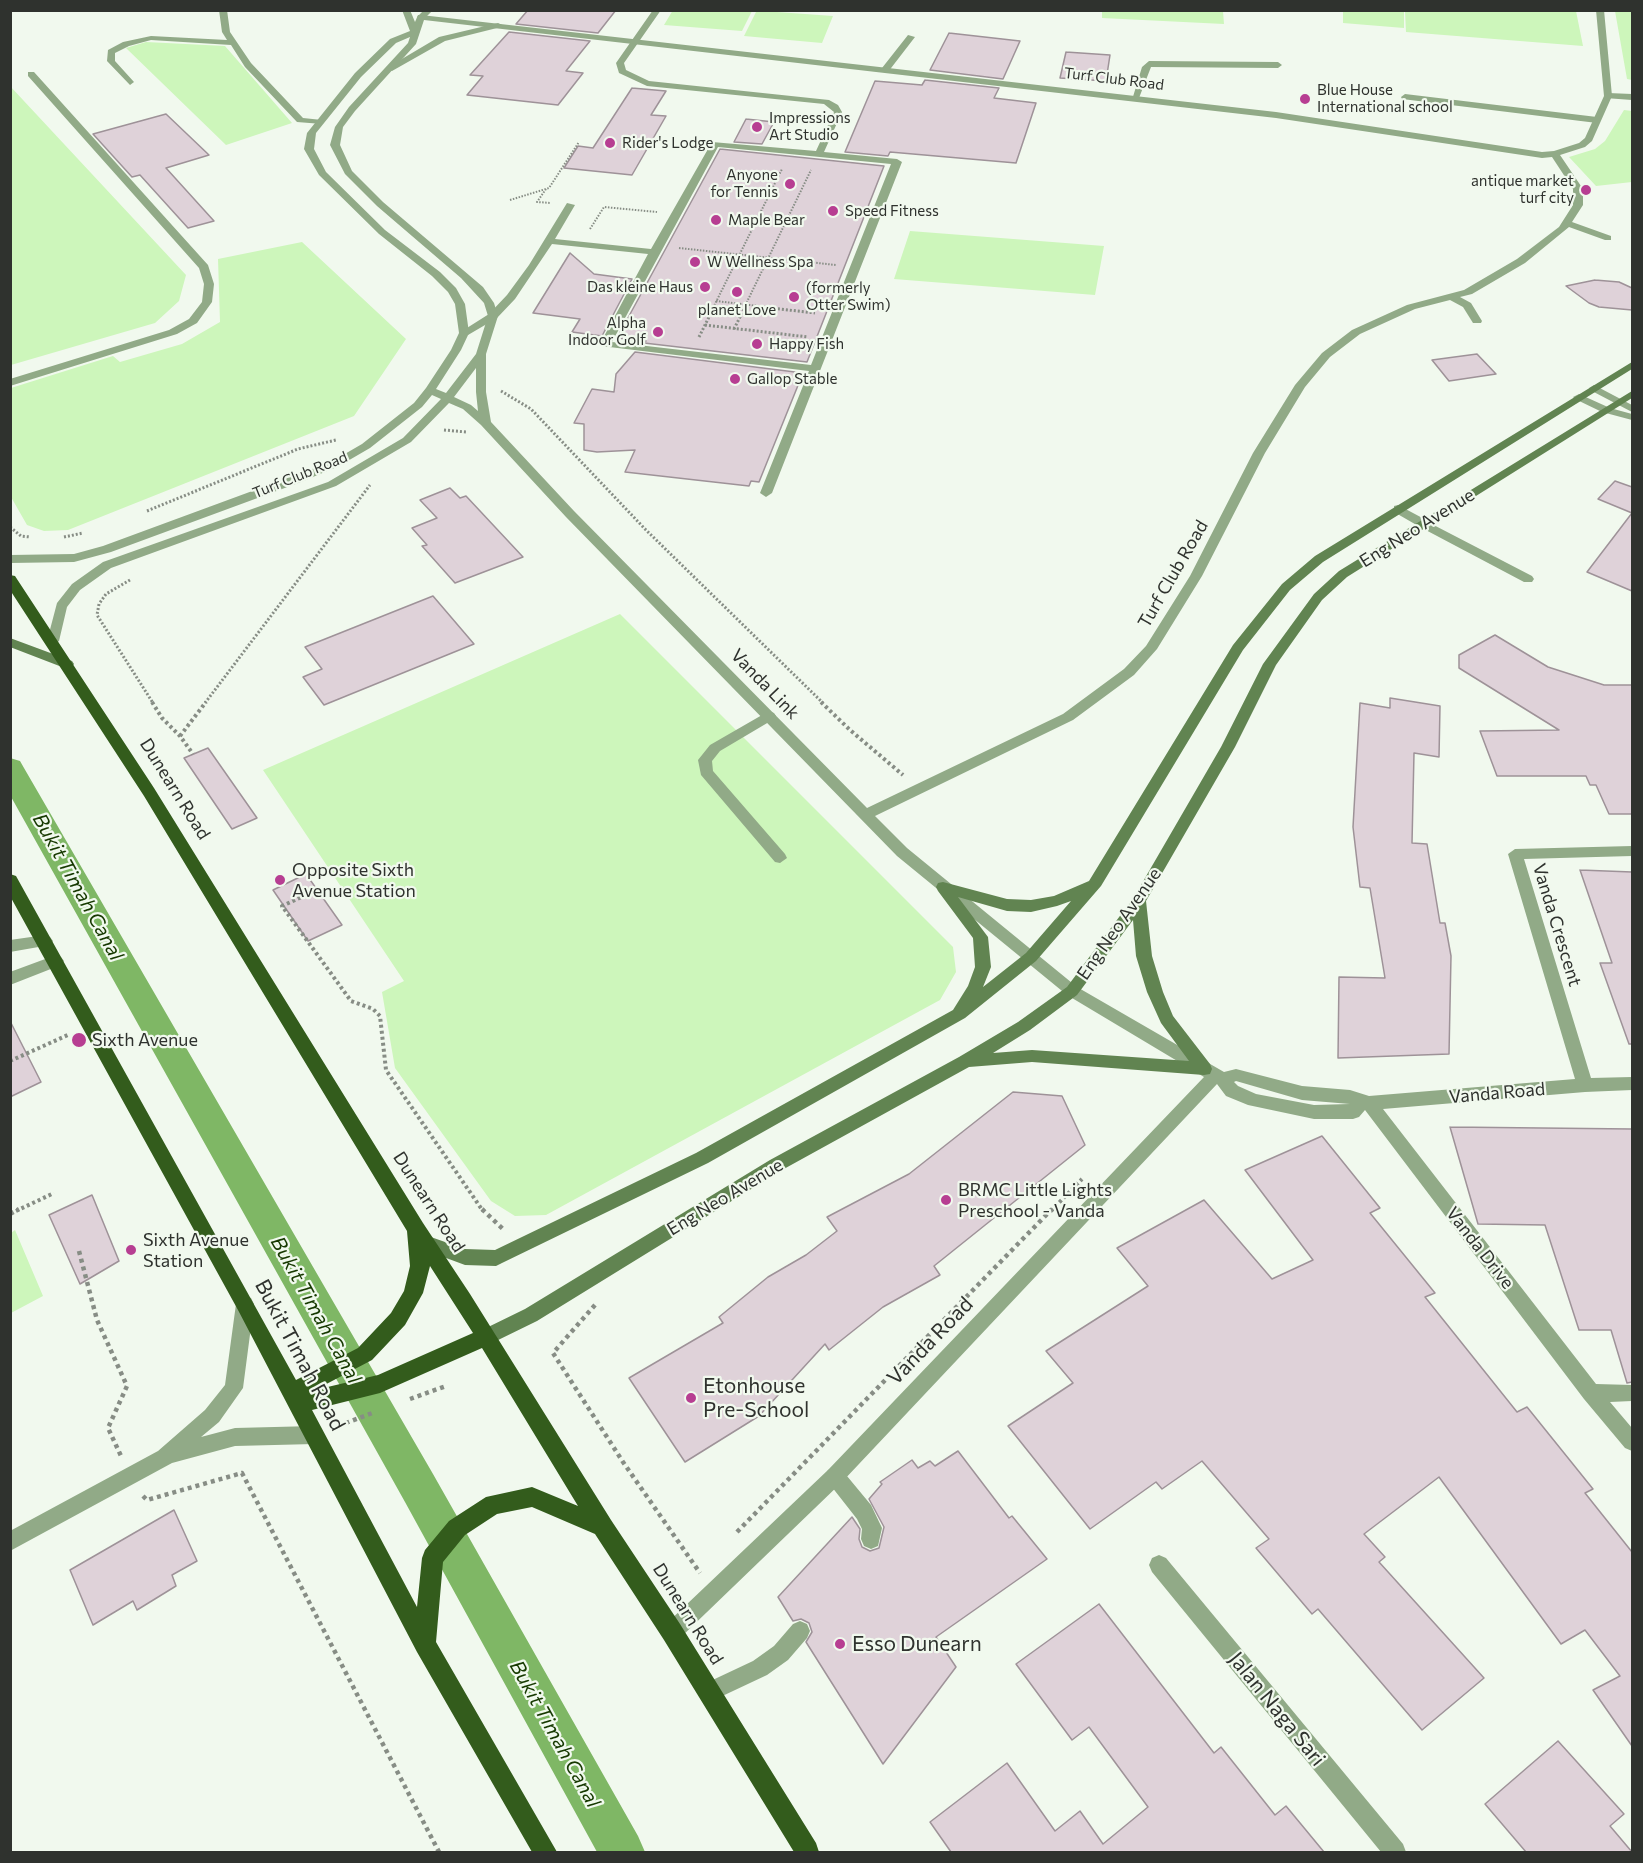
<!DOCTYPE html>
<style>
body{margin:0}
#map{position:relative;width:1643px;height:1863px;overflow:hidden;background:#f1f9ee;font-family:Commissioner,sans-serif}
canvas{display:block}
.frame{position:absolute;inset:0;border:12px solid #2f322e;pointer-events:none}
</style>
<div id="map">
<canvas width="1643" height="1863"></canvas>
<div class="frame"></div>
</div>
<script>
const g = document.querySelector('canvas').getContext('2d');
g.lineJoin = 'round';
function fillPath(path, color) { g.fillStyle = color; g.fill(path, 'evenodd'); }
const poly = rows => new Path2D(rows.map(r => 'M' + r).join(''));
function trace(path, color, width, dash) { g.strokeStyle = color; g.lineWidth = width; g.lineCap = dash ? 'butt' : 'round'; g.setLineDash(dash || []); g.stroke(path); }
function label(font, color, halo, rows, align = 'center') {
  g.font = font + ' Commissioner,sans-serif'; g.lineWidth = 4.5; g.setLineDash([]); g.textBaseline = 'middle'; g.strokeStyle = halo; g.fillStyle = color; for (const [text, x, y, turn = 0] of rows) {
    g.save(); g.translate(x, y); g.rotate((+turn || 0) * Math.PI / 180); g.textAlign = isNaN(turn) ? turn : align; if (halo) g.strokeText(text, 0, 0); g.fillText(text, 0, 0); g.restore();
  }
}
const green = poly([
 [673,10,752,10,752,11,742,31,664,25],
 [757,10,763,11,833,16,822,43,744,36],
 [1102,11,1223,11,1224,24,1102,18],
 [1343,11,1404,11,1404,28,1343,23],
 [1405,11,1576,11,1583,46,1406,32],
 [1615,11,1632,11,1632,80,1627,79],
 [146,42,225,46,292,123,226,145,126,48],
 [10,86,186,275,179,301,155,323,11,365],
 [1624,110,1632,111,1632,182,1596,186,1569,157,1595,149,1605,141],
 [910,231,1104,246,1095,295,894,279],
 [302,242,406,339,354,416,68,530,44,531,27,525,11,497,11,388,113,356,120,362,182,344,220,322,218,259],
 [620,614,953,947,956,972,940,1000,546,1215,515,1216,491,1201,395,1068,382,992,404,981,263,770],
 [15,1230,43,1296,11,1313,11,1233]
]);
const canal = poly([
 [10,758,20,761,24,768,433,1474,638,1836,645,1852,597,1852,405,1502,10,795,10,758]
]);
const building = poly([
 [528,10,616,10,598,33,516,24,528,10],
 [509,32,590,41,566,71,583,73,558,105,467,95,483,76,470,75,509,32],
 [949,33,1020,41,1003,79,930,70,949,33],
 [1066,52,1110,55,1106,81,1060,78,1066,52],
 [925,80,999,88,994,98,1036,103,1016,163,890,152,888,156,845,152,875,81,922,85,925,80],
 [632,88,666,91,651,115,666,116,632,175,564,168,578,146,593,148,632,88],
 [166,114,209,155,166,168,214,221,188,228,140,175,132,177,93,134,166,114],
 [746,119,774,122,762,144,734,142,746,119],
 [720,149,884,166,807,362,644,343,646,341,617,338,720,149],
 [570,253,594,274,632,279,602,336,572,332,580,319,533,313,570,253],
 [1595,280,1619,282,1632,288,1632,310,1599,307,1589,303,1566,286,1595,280],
 [635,352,803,373,759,482,751,481,749,486,625,472,635,450,597,452,584,450,584,424,574,423,592,389,614,392,616,374,635,352],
 [1477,354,1496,374,1449,381,1432,360,1477,354],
 [1615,481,1632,487,1632,591,1587,572,1632,513,1598,499,1615,481],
 [450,488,460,498,466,496,523,557,455,583,422,546,427,545,412,528,437,518,420,500,450,488],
 [433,596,474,644,324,705,303,677,322,669,305,647,433,596],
 [1495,635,1548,667,1604,685,1632,685,1632,814,1609,814,1596,785,1590,785,1586,776,1497,776,1480,731,1559,730,1459,668,1459,655,1495,635],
 [1390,698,1440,706,1439,757,1414,753,1412,843,1427,844,1440,923,1445,923,1451,956,1449,1054,1338,1058,1339,977,1385,978,1370,888,1360,887,1353,827,1360,703,1390,708,1390,698],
 [208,748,257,818,232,829,184,758,208,748],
 [1580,870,1632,872,1632,1044,1629,1044,1600,963,1612,963,1580,870],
 [306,874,342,925,308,941,273,890,306,874],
 [10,1021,41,1082,10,1097,10,1021],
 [1013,1092,1062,1096,1085,1145,934,1266,940,1275,883,1307,829,1350,825,1344,759,1416,685,1462,629,1378,723,1323,719,1317,768,1277,806,1255,837,1231,827,1217,909,1174,1013,1092],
 [1450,1127,1632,1129,1632,1382,1627,1383,1611,1330,1579,1330,1545,1225,1478,1224,1450,1127],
 [1322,1136,1380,1208,1370,1213,1435,1293,1425,1297,1517,1412,1527,1407,1593,1489,1585,1493,1632,1552,1632,1746,1593,1690,1620,1676,1585,1630,1561,1644,1439,1477,1364,1534,1385,1557,1379,1562,1484,1678,1422,1730,1318,1609,1312,1614,1256,1548,1269,1539,1202,1461,1162,1489,1156,1482,1090,1529,1008,1426,1073,1383,1046,1351,1148,1286,1117,1248,1204,1200,1272,1279,1313,1260,1245,1170,1322,1136],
 [92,1195,119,1261,80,1284,49,1215,92,1195],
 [958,1451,1009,1518,1012,1516,1047,1559,936,1637,956,1667,883,1764,806,1642,812,1632,809,1623,801,1619,793,1621,778,1597,852,1517,860,1529,859,1539,862,1547,870,1551,879,1548,884,1527,869,1499,882,1484,880,1482,912,1460,918,1468,930,1461,935,1466,958,1451],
 [174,1510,197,1561,172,1575,176,1586,137,1610,133,1601,93,1625,70,1570,174,1510],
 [1099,1604,1214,1753,1221,1747,1275,1815,1286,1806,1324,1852,951,1852,930,1822,1007,1763,1055,1831,1080,1811,1103,1844,1148,1807,1089,1727,1072,1740,1016,1664,1099,1604],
 [1558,1741,1624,1814,1610,1826,1632,1852,1526,1852,1485,1804,1558,1741]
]);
const pathFar3 = poly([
 [546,189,537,202,551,203],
 [510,200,549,188,579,142],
 [590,229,604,207,657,212],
 [679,248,836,265],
 [716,301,775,308],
 [713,308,782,169],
 [744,308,811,170]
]);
const pathFar2 = poly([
 [762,307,815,313],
 [705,325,808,337],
 [734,329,745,307],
 [699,337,714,307],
 [501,391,531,409,646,530,823,703],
 [444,430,466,432],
 [147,511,298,449,336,440],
 [10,527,21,536,30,537],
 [64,537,83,533],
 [130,580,106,594,99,604,97,615,153,703],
 [205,703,370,485]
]);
const pathFar1 = poly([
 [152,702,162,718,180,736,193,754],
 [821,702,850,730,903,775],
 [180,736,206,702],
 [306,895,282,906,351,1001,373,1009,380,1016,386,1070,483,1211],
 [10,1061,70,1034],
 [16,1211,54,1193],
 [1051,1211,1082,1179]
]);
const path = poly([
 [482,1209,503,1229],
 [10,1214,19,1209],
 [79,1251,97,1320,127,1386,108,1428,121,1456],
 [595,1305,553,1353,623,1462,700,1573],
 [410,1399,446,1386],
 [338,1426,375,1412],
 [143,1496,147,1500,242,1473,439,1852],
 [737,1532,1052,1209]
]);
const service = poly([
 [219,10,227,10,230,32,251,63,303,118,322,120,322,124,297,122,245,67,231,45,151,40,129,46,115,53,115,61,134,82,130,85,107,61,108,50,123,42,151,36,227,40,222,32,219,10],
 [424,10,433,10,424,19,418,19,417,17,424,10],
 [653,10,661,10,624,63,626,70,649,81,829,100,838,105,842,112,824,152,897,159,902,162,772,493,766,497,760,493,809,371,601,346,600,344,648,254,552,244,515,299,497,318,468,335,459,333,489,314,507,295,529,265,567,203,575,205,555,239,651,249,712,142,816,151,834,112,824,104,647,86,619,73,616,63,653,10],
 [718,147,891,164,811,365,612,342,718,147],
 [498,23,502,25,501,27,445,41,392,71,385,69,439,37,498,23],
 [908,35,915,37,888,72,882,72,882,68,908,35],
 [1149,61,1278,62,1282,65,1278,68,1151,67,1139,98,1132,100,1142,67,1149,61],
 [28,72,34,72,208,265,214,284,212,302,197,323,177,334,10,386,10,379,169,330,189,319,202,302,204,284,199,268,28,76,28,72],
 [1608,93,1632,94,1632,100,1605,98,1604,96,1608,93],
 [1405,94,1597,117,1601,120,1597,123,1402,99,1401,97,1405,94],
 [1424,520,1532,576,1534,579,1532,582,1524,582,1420,527,1420,521,1424,520],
 [769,711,774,713,776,716,774,719,720,751,712,761,713,771,785,854,787,858,780,863,775,862,701,775,698,760,710,745,769,711],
 [45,935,50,937,53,941,50,945,10,952,10,940,45,935],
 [56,955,61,957,64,961,61,965,10,985,10,972,56,955],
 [835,1467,842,1470,871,1505,882,1528,878,1546,871,1549,864,1546,861,1539,862,1529,857,1519,828,1482,825,1476,828,1470,835,1467],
 [800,1621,807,1624,810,1631,807,1638,788,1660,767,1675,716,1699,709,1702,702,1699,699,1692,702,1685,753,1661,774,1646,793,1624,800,1621]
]);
const minor = poly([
 [402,10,410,10,415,22,418,15,421,15,1276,112,1542,152,1554,151,1579,143,1585,138,1604,96,1596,10,1604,10,1612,96,1592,141,1585,147,1560,155,1583,189,1583,205,1572,222,1611,236,1611,240,1605,240,1569,227,1525,263,1472,294,1460,297,1471,303,1482,321,1481,323,1473,323,1463,307,1450,300,1415,309,1360,334,1330,357,1305,387,1265,453,1202,576,1157,649,1134,675,1073,720,875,816,907,848,1077,987,1224,1072,1236,1069,1302,1086,1350,1090,1369,1096,1575,1079,1508,854,1515,849,1632,846,1632,856,1524,859,1591,1078,1632,1077,1632,1090,1585,1092,1383,1109,1596,1384,1632,1385,1632,1401,1610,1402,1632,1428,1632,1451,1625,1448,1584,1399,1365,1110,1359,1117,1353,1119,1314,1119,1248,1105,1226,1096,1217,1084,842,1482,679,1639,672,1642,665,1639,662,1632,665,1625,828,1470,1204,1077,1067,995,897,856,566,517,481,425,463,409,449,403,411,442,336,486,111,568,80,590,67,607,59,641,53,645,48,644,47,641,57,603,72,584,103,562,328,482,403,438,441,399,432,395,422,407,370,448,339,466,301,482,111,552,74,562,10,563,10,555,74,554,103,546,331,462,362,444,414,403,426,388,451,350,459,333,455,304,448,292,432,276,379,234,319,175,304,149,307,133,355,73,390,39,410,31,402,10],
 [424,20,1276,118,1542,158,1552,157,1573,189,1573,205,1559,227,1517,259,1464,290,1407,305,1352,330,1322,353,1295,385,1253,453,1190,576,1146,646,1124,669,1063,714,867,808,574,511,491,422,486,392,486,354,498,316,494,303,483,287,383,202,352,171,340,145,343,127,355,111,416,44,424,20],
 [410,37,408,43,349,107,335,127,330,145,345,174,377,206,461,278,484,303,488,316,476,354,446,393,436,389,461,350,469,333,465,304,456,288,440,272,385,230,326,172,314,149,316,133,361,77,396,43,410,37],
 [476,368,476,392,478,411,471,405,454,397,476,368],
 [1236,1081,1302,1100,1350,1104,1314,1105,1256,1094,1238,1086,1234,1082,1236,1081],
 [1594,385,1632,405,1632,412,1590,390,1589,388,1594,385],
 [1579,394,1610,408,1632,414,1632,420,1602,412,1575,399,1573,397,1579,394],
 [1398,505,1428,521,1430,524,1424,528,1420,527,1394,512,1394,506,1398,505],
 [245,1296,251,1298,254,1304,243,1388,219,1422,201,1437,235,1428,314,1426,321,1429,323,1435,321,1441,314,1444,235,1446,172,1463,10,1551,10,1531,158,1451,205,1410,225,1385,236,1304,239,1298,245,1296],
 [1159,1555,1166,1558,1403,1844,1406,1852,1381,1852,1152,1572,1149,1565,1152,1558,1159,1555]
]);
const secondary = poly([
 [1632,362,1632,369,1323,562,1290,590,1243,650,1101,886,1036,961,965,1018,708,1163,502,1263,496,1266,465,1265,422,1249,419,1244,422,1239,428,1236,465,1249,495,1250,696,1153,953,1010,968,986,975,967,973,938,938,891,936,887,938,883,943,882,1007,899,1031,900,1054,896,1089,881,1233,645,1282,584,1315,556,1632,362],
 [958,897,1007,911,1031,912,1057,906,1071,901,1026,953,983,987,991,967,988,937,958,897],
 [1632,391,1632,398,1347,577,1322,600,1276,665,1235,747,1146,901,1152,956,1163,992,1173,1016,1210,1064,1212,1069,1210,1074,1204,1075,1032,1062,969,1067,782,1170,537,1321,492,1343,486,1345,480,1343,477,1337,480,1331,525,1309,770,1160,959,1057,1018,1022,1067,987,1134,897,1221,747,1263,664,1314,594,1339,571,1632,391],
 [1133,920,1136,956,1147,992,1161,1023,1189,1061,1032,1050,993,1053,1030,1030,1077,995,1133,920],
 [10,638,72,661,74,664,72,667,62,667,10,647,10,638]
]);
const trunk = poly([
 [10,575,15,576,154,788,423,1223,470,1294,611,1520,680,1624,816,1843,819,1852,794,1852,664,1640,595,1534,532,1507,497,1514,465,1535,443,1562,436,1642,557,1852,532,1852,417,1652,238,1310,10,896,10,874,16,876,296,1380,358,1348,391,1313,404,1291,410,1266,407,1231,144,796,10,590,10,575],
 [430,1266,473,1333,378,1375,315,1390,372,1360,405,1325,423,1293,430,1266],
 [482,1348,578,1506,532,1487,486,1497,449,1521,425,1550,422,1558,417,1607,312,1410,380,1393,482,1348]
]);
const markers = [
 [1305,99,6,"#b73e92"],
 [757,127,6,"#b73e92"],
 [610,143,6,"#b73e92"],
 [790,184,6,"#b73e92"],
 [1586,190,6,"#b73e92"],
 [833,211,6,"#b73e92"],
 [716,220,6,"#b73e92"],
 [695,262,6,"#b73e92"],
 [705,287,6,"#b73e92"],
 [737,292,6,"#b73e92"],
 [794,297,6,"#b73e92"],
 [658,332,6,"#b73e92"],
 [757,344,6,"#b73e92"],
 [735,379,6,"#b73e92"],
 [280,880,6,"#b73e92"],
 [79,1040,8,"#b73e92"],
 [946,1200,6,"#b73e92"],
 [131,1250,6,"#b73e92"],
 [691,1398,6,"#b73e92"],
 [840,1644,6,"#b73e92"]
];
const farStreetnames = [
 ["Turf Club Road",1114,79,7],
 ["Turf Club Road",300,475,-22]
];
const farPoinames = [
 ["Blue House",1317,90],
 ["International school",1317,107],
 ["Impressions",769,118],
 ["Art Studio",769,135],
 ["Rider's Lodge",622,143],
 ["Anyone",778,175,"right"],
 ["for Tennis",778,192,"right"],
 ["antique market",1574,181,"right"],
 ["turf city",1574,198,"right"],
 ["Speed Fitness",845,211],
 ["Maple Bear",728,220],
 ["W Wellness Spa",707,262],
 ["Das kleine Haus",693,287,"right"],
 ["(formerly",806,288],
 ["Otter Swim)",806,305],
 ["planet Love",737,310,"center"],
 ["Alpha",646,323,"right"],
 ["Indoor Golf",646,340,"right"],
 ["Happy Fish",769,344],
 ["Gallop Stable",747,379]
];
const streetNames = [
 ["Eng Neo Avenue",1417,528,-32],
 ["Turf Club Road",1173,574,-60],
 ["Vanda Link",765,684,46],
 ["Dunearn Road",175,789,58],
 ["Eng Neo Avenue",1119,924,-55],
 ["Vanda Crescent",1557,925,73],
 ["Vanda Road",1497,1093,-5],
 ["Eng Neo Avenue",725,1197,-31],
 ["Dunearn Road",429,1202,57],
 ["Vanda Drive",1480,1248,52],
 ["Dunearn Road",688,1614,58]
];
const poiNames = [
 ["Opposite Sixth",292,870],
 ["Avenue Station",292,891],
 ["Sixth Avenue",92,1040],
 ["BRMC Little Lights",958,1190],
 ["Preschool - Vanda",958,1211],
 ["Sixth Avenue",143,1240],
 ["Station",143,1261]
];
const waterNames = [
 ["Bukit Timah Canal",78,887,61],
 ["Bukit Timah Canal",316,1310,61],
 ["Bukit Timah Canal",555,1734,61]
];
const nearStreetnames = [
 ["Vanda Road",930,1341,-46],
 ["Bukit Timah Road",300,1355,62],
 ["Jalan Naga Sari",1277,1709,51]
];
const nearPoinames = [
 ["Etonhouse",703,1386],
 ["Pre-School",703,1410],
 ["Esso Dunearn",852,1644]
];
fillPath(green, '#cdf6bb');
fillPath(canal, '#7fb765');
fillPath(building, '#dfd2d9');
trace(building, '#9e9298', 1.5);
trace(pathFar3, '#878d85', 2, [1.5, 1.5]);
trace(pathFar2, '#878d85', 3, [2, 2]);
trace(pathFar1, '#878d85', 4, [3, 3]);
trace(path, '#878d85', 4.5, [4, 4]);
fillPath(service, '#91aa87');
fillPath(minor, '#91aa87');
fillPath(secondary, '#618451');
fillPath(trunk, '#335c1c');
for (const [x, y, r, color] of markers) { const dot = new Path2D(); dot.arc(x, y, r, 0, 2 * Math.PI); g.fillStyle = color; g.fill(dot); trace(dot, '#f1f9ee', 2); }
label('15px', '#2f322e', '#f1f9ee', farStreetnames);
label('15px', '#2f322e', '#f1f9ee', farPoinames, 'left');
label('18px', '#2f322e', '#f1f9ee', streetNames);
label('18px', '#2f322e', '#f1f9ee', poiNames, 'left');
label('italic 20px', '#163900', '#f1f9ee', waterNames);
label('21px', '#2f322e', '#f1f9ee', nearStreetnames);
label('21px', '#2f322e', '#f1f9ee', nearPoinames, 'left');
</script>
